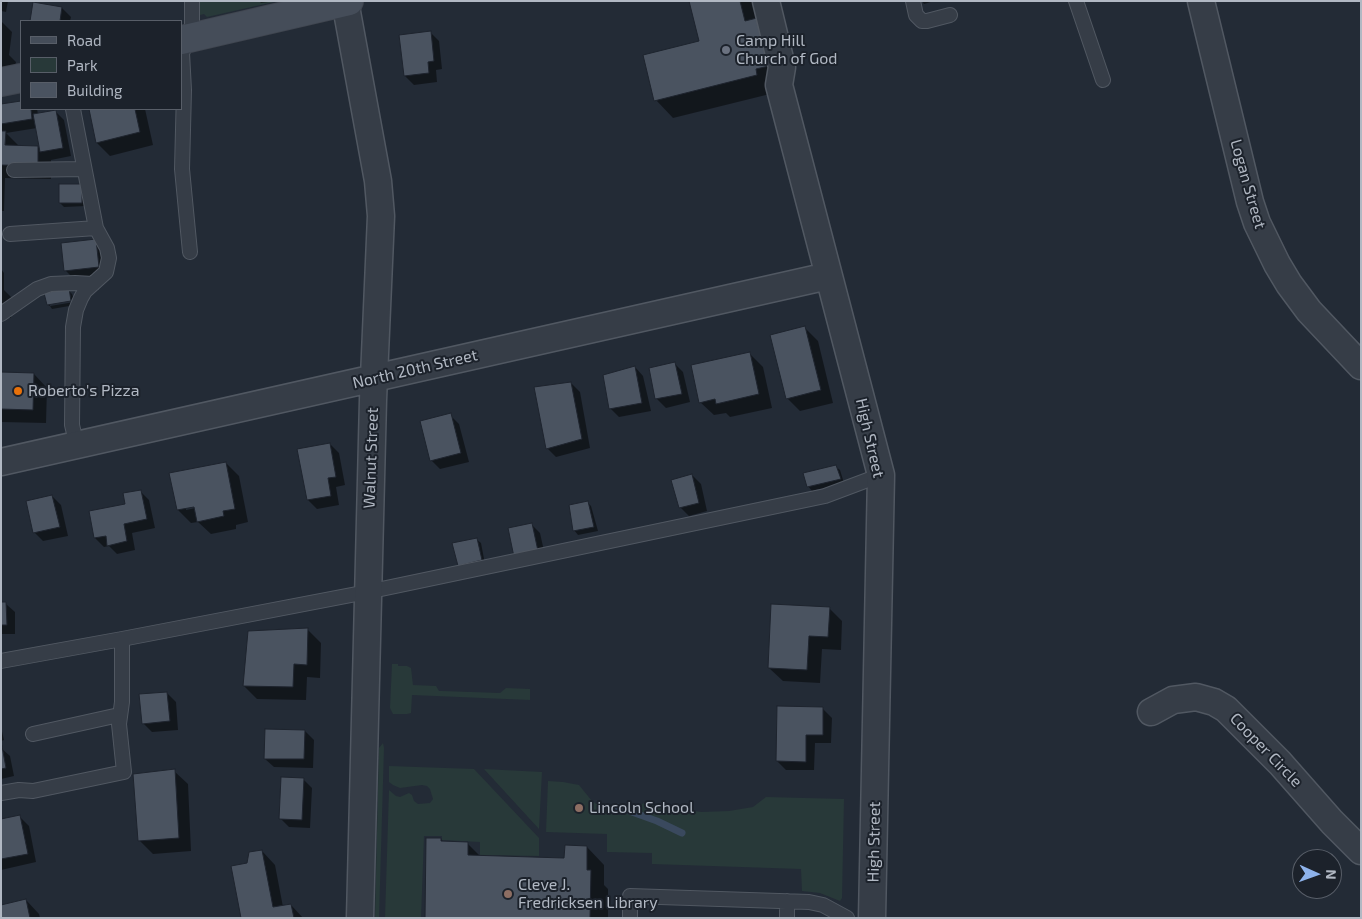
<!DOCTYPE html>
<style>
body{margin:0}
#map{position:relative;width:1362px;height:919px;overflow:hidden;background:#232b36;font-family:"Exo 2",sans-serif}
canvas{display:block}
.frame{position:absolute;inset:0;border:2px solid #b1b8c3;pointer-events:none}
.legend{position:absolute;left:20px;top:20px;width:162px;height:90px;box-sizing:border-box;background:#1c222b;border:1px solid #585e68;margin:0;padding:6px 9px;list-style:none;font-size:15px;color:#b1b8c3}
.legend li{display:flex;align-items:center;gap:10px;height:25px}
.legend b{width:25px;border:1px solid #585e68}
.north{position:absolute;left:1292px;top:849px;width:50px;height:50px;box-sizing:border-box;background:#1c222b;border:1px solid #585e68;border-radius:50%;rotate:92deg;font-size:14px;font-weight:700;line-height:20px;text-align:center;color:#b1b8c3}
.north::after{content:'';display:block;margin:auto;width:18px;height:22px;background:#8eb3ec;clip-path:polygon(50% 0,100% 100%,50% 72%,0 100%)}
</style>
<div id="map">
<canvas width="1362" height="919"></canvas>
<div class="frame"></div>
<ul class="legend">
<li><b style="height:6px;background:#454d59"></b>Road</li>
<li><b style="height:14px;background:#283939"></b>Park</li>
<li><b style="height:14px;background:#4a5360"></b>Building</li>
</ul>
<div class="north">N</div>
</div>
<script>
const g = document.querySelector('canvas').getContext('2d');
g.lineJoin = 'round';
function fillPath(path, color) { g.fillStyle = color; g.fill(path, 'evenodd'); }
const poly = rows => new Path2D(rows.map(r => 'M' + r).join(''));
function trace(path, color, width, dash) { g.strokeStyle = color; g.lineWidth = width; g.lineCap = dash ? 'butt' : 'round'; g.setLineDash(dash || []); g.stroke(path); }
function label(font, color, halo, rows, align = 'center') {
  g.font = font + ' "Exo 2",sans-serif'; g.lineWidth = 4; g.setLineDash([]); g.textBaseline = 'middle'; g.strokeStyle = halo; g.fillStyle = color; for (const [text, x, y, turn = 0] of rows) {
    g.save(); g.translate(x, y); g.rotate((+turn || 0) * Math.PI / 180); g.textAlign = isNaN(turn) ? turn : align; if (halo) g.strokeText(text, 0, 0); g.fillText(text, 0, 0); g.restore();
  }
}
const green = poly([
 [200,1,278,1,207,17,204,14,200,15],
 [392,664,398,664,398,666,407,666,411,668,413,685,436,686,439,691,442,691,500,693,506,688,530,689,530,700,412,695,411,713,407,714,393,714,390,708],
 [383,743,384,748,379,918,375,918,379,748],
 [389,766,474,769,539,838,539,856,480,855,480,842,442,840,442,836,424,836,421,918,385,918,389,790,396,796,400,797,409,793,412,795,414,801,418,804,430,803,433,799,430,789,427,786,422,785,400,788,393,785,389,782],
 [484,769,542,772,539,829],
 [548,781,563,782,579,785,592,801,608,812,618,815,626,813,644,803,667,808,702,812,729,811,753,807,766,797,844,799,842,898,840,901,820,893,802,891,801,869,652,864,652,853,607,852,607,834,546,832]
]);
const shadow = poly([
 [1,1,8,1,6,12,1,11],
 [259,1,276,1,261,3],
 [690,1,753,1,757,19,760,18,774,93,673,118,656,100,700,42],
 [922,1,934,1,924,4],
 [34,4,62,8,71,17,70,21,31,21],
 [1,21,12,32,9,55,16,62,14,74,1,80],
 [430,32,439,41,442,69,436,70,437,82,414,85,405,76],
 [21,102,21,109,37,109,38,114,55,111,64,120,71,156,51,160,51,179,5,178,4,211,1,211,1,106],
 [37,128,41,151,38,147,19,146,6,133],
 [90,109,145,109,153,145,110,156,97,143],
 [81,185,86,206,64,207,60,203],
 [96,240,105,249,108,276,74,279,66,271],
 [1,269,4,273,4,290,12,298,11,318,1,317],
 [68,290,72,294,74,299,50,304,50,306,48,305,46,294],
 [74,302,75,305,52,309,50,306],
 [805,328,818,341,833,403,800,411,787,398],
 [749,353,763,367,772,408,730,417,726,413,714,415,700,402],
 [674,363,683,372,690,402,666,408,657,399],
 [635,367,643,376,651,411,619,417,610,408],
 [1,373,34,374,47,388,46,423,1,422],
 [571,383,580,392,590,448,556,457,547,448],
 [450,415,459,424,469,462,440,469,431,460],
 [330,444,339,453,345,485,336,487,339,505,317,509,308,500],
 [226,463,239,476,248,522,236,525,236,529,211,534,198,522,191,523,178,510],
 [200,504,200,507,186,510,186,507],
 [835,466,840,470,844,483,812,491,808,486],
 [692,475,701,484,707,511,689,516,680,507],
 [140,491,149,500,155,528,132,533,135,550,117,554,109,546,104,547,95,538,90,512,127,505],
 [52,496,61,505,68,536,43,541,35,533],
 [587,502,591,506,598,531,578,535,574,530],
 [531,524,540,533,546,560,509,529],
 [476,539,481,543,485,564,459,566],
 [1,604,6,604,15,612,15,634,1,634],
 [829,608,842,621,841,650,822,649,820,683,783,681,769,668],
 [307,629,321,643,320,678,307,677,306,700,257,699,244,686,250,632],
 [167,693,176,702,178,730,152,732,143,723],
 [823,709,832,718,831,743,815,743,814,770,786,770,777,761],
 [1,727,4,740,1,741],
 [305,731,314,740,313,768,274,767,265,759],
 [1,748,10,756,14,776,1,779],
 [174,771,188,784,191,851,153,854,139,840],
 [303,779,312,788,310,828,289,827,280,818],
 [20,817,29,826,36,862,1,870,1,821],
 [441,839,444,843,468,844,481,857,566,859,587,847,604,865,604,885,608,889,608,918,426,918],
 [262,851,275,865,283,907,291,905,303,918,242,918,248,864],
 [26,900,39,914,40,918,1,918]
]);
const stream = poly([
 [618,807,657,821,682,833]
]);
const building = poly([
 [689,1,740,1,745,21,761,17,773,65,756,69,757,75,654,101,643,55,699,41,689,1],
 [33,2,62,7,60,21,30,21,33,2],
 [431,31,434,61,428,62,429,73,404,76,399,35,431,31],
 [21,101,21,109,31,109,32,119,1,124,1,104,21,101],
 [89,109,135,109,140,132,96,143,89,109],
 [56,110,63,148,40,152,33,114,56,110],
 [1,131,6,131,5,145,38,146,38,166,1,165,1,131],
 [59,184,82,184,82,203,59,203,59,184],
 [96,239,99,267,64,271,61,243,96,239],
 [69,288,71,301,47,305,44,293,69,288],
 [805,326,821,390,786,399,770,335,805,326],
 [750,352,759,394,716,404,715,399,699,403,691,365,750,352],
 [675,362,682,394,655,399,649,368,675,362],
 [635,366,642,403,609,409,603,375,635,366],
 [1,372,34,373,33,410,1,409,1,372],
 [571,382,582,439,546,449,534,387,571,382],
 [451,413,461,453,430,461,420,421,451,413],
 [330,443,336,477,328,478,331,496,307,500,297,449,330,443],
 [226,462,235,509,223,511,224,516,197,522,194,507,177,510,169,473,226,462],
 [836,465,841,479,807,487,803,473,836,465],
 [692,474,699,503,679,508,671,480,692,474],
 [141,490,147,519,124,524,127,541,107,546,106,536,94,538,89,511,125,504,123,493,141,490],
 [52,495,60,527,33,533,26,501,52,495],
 [588,501,594,527,573,531,569,505,588,501],
 [532,523,538,551,514,557,508,528,532,523],
 [477,538,482,560,458,566,452,543,477,538],
 [1,602,6,602,7,625,1,625,1,602],
 [771,604,830,607,828,637,809,636,807,670,768,668,771,604],
 [308,628,307,665,294,664,293,687,243,686,248,631,308,628],
 [167,692,170,721,142,724,139,694,167,692],
 [777,706,823,707,823,735,806,735,806,762,776,761,777,706],
 [265,729,305,730,304,759,264,759,265,729],
 [2,746,6,768,1,769,1,746,2,746],
 [175,769,179,838,138,841,133,774,175,769],
 [281,777,304,778,302,820,279,819,281,777],
 [20,815,28,854,1,859,1,819,20,815],
 [426,838,441,838,441,841,468,842,468,855,564,858,565,845,587,846,587,870,591,870,590,918,425,918,426,838],
 [262,850,273,907,291,904,294,918,241,918,231,866,247,863,249,852,262,850],
 [26,899,30,918,1,918,1,905,26,899]
]);
const lane = poly([
 [913,1,916,15,922,21,927,21,950,15],
 [1076,1,1103,80],
 [73,109,96,228,107,248,109,258,106,272,85,291,81,298,76,310,73,327,72,425,77,446],
 [14,170,84,169],
 [10,234,96,228],
 [190,252,182,169,184,90,182,53,192,31,192,1],
 [1,314,37,289,51,284,75,283,93,284],
 [1,661,122,639,367,592,825,496,881,475],
 [33,734,119,715],
 [1,793,19,790,33,791,124,772,119,724,122,702,122,639],
 [630,918,630,896,809,902,823,905,847,918],
 [787,918,787,901]
]);
const street = poly([
 [345,1,378,181,381,216,373,400,360,918],
 [766,1,782,67,779,85,881,475,872,918],
 [1201,1,1250,202,1257,223,1277,264,1289,284,1309,311,1361,366],
 [1,462,828,276],
 [1151,712,1173,700,1196,697,1214,702,1226,709,1280,763,1332,822,1361,851]
]);
const secondary = poly([
 [181,40,349,1],
 [1,82,21,78]
]);
const markers = [
 [726,50,5,"#6b7280"],
 [18,391,5,"#e8710a"],
 [579,808,5,"#8d6e63"],
 [508,894,5,"#8d6e63"]
];
const poiNames = [
 ["Camp Hill",736,41],
 ["Church of God",736,59],
 ["Roberto's Pizza",28,391],
 ["Lincoln School",589,808],
 ["Cleve J.",518,885],
 ["Fredricksen Library",518,903]
];
const streetNames = [
 ["Logan Street",1248,184,74],
 ["North 20th Street",415,369,-13],
 ["High Street",870,438,77],
 ["Walnut Street",371,458,-88],
 ["Cooper Circle",1266,750,46],
 ["High Street",874,842,-89]
];
fillPath(green, '#283939');
fillPath(shadow, '#0007');
trace(stream, '#3a495e', 7);
fillPath(building, '#4a5360');
trace(building, '#1e242e', 1);
trace(lane, '#515862', 16);
trace(street, '#515862', 29);
trace(secondary, '#404650', 30);
trace(lane, '#363d47', 14);
trace(street, '#363d47', 26);
trace(secondary, '#454d59', 28);
for (const [x, y, r, color] of markers) { const dot = new Path2D(); dot.arc(x, y, r, 0, 2 * Math.PI); g.fillStyle = color; g.fill(dot); trace(dot, '#1c222b', 2); }
label('16px', '#b1b8c3', '#1c222b', poiNames, 'left');
label('16px', '#b1b8c3', '#1c222b', streetNames);
</script>
